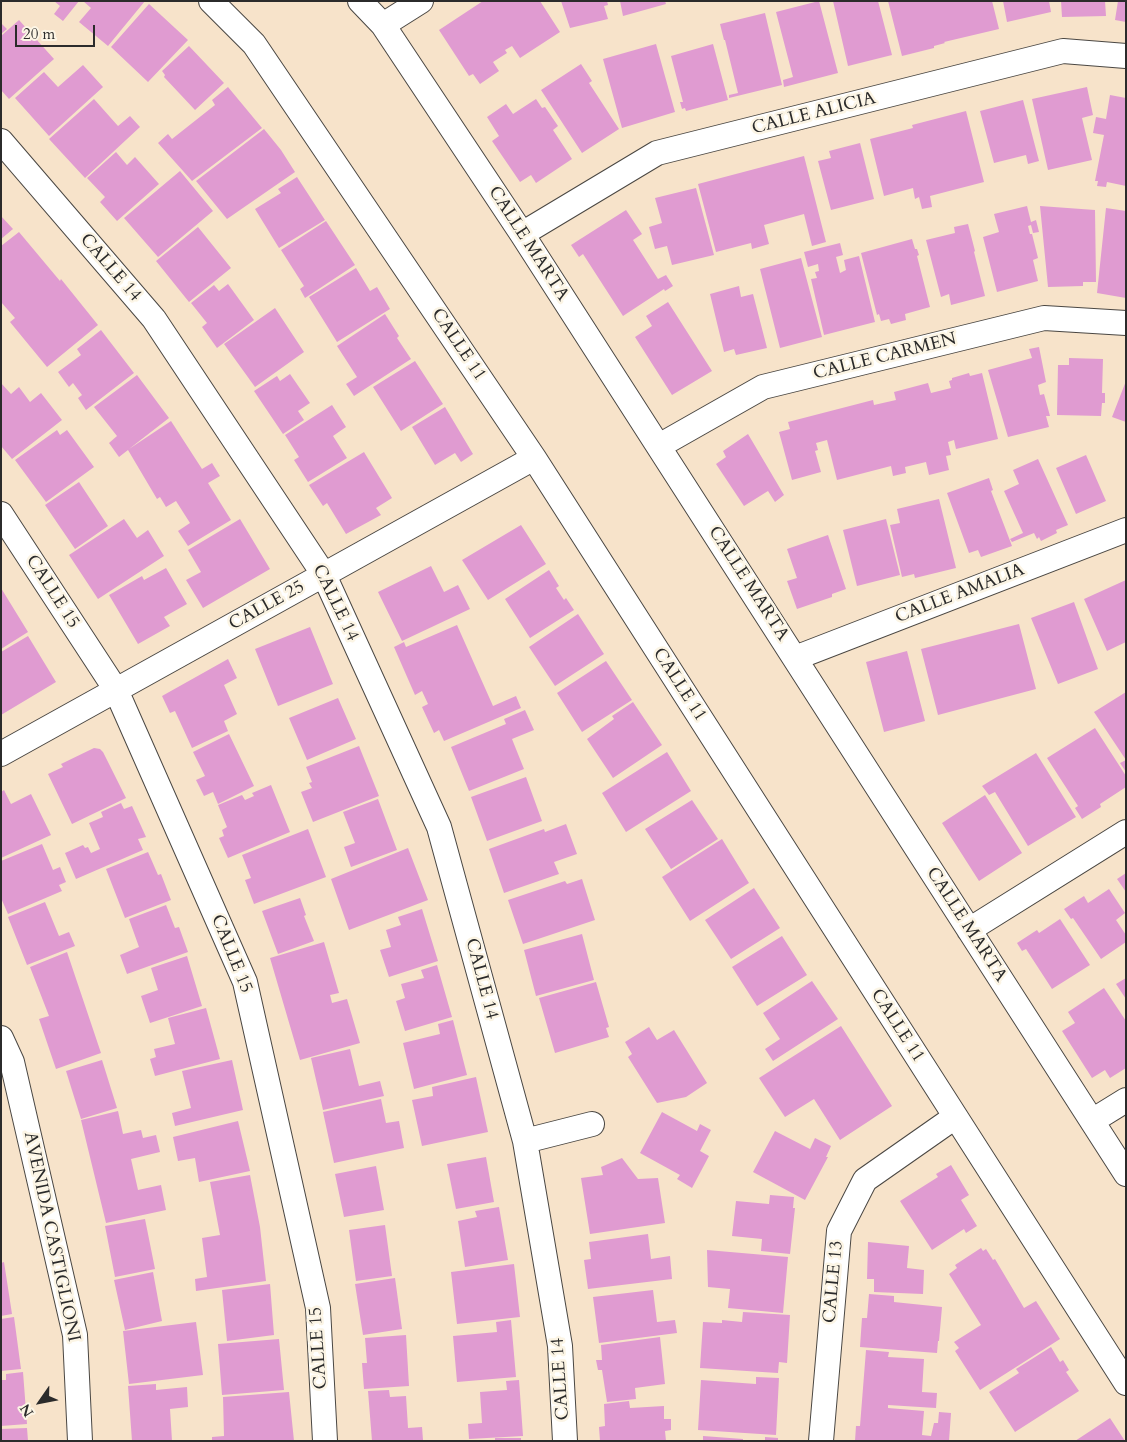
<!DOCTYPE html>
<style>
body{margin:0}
#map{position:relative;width:1127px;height:1442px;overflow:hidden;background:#f7e3ca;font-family:Cardo,serif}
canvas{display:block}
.frame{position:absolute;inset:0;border:2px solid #2b2b2b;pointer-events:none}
.north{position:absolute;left:15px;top:1377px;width:50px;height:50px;-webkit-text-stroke:4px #fcf5e5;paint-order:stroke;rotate:237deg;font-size:14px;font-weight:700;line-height:20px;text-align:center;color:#2b2b2b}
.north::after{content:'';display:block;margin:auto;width:18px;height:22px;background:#2b2b2b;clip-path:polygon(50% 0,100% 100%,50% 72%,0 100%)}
.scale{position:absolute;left:15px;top:25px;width:80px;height:22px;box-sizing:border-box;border:2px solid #2b2b2b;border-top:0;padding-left:6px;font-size:15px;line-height:18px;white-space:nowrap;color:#2b2b2b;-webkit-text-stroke:4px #fcf5e5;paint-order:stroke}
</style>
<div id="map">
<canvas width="1127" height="1442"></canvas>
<div class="frame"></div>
<div class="north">N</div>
<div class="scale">20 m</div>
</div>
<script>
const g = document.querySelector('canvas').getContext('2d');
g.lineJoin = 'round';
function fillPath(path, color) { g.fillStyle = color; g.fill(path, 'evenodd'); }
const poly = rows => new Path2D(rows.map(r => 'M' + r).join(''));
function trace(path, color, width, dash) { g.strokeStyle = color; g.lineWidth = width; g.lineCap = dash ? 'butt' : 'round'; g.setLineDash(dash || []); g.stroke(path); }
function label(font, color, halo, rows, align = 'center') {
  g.font = font + ' Cardo,serif'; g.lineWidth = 5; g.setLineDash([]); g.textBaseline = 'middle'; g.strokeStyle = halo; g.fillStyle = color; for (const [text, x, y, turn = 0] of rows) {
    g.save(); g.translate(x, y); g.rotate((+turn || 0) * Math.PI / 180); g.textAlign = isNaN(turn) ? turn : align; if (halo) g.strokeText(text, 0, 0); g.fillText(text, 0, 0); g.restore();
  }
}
const building = poly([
 [54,1,79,1,63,21,54,14,60,6],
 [83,1,145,1,108,46,79,22,91,8],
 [483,1,540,1,560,32,520,58,512,46,505,50,507,53,493,62,499,71,480,84,473,74,469,76,439,30],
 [561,1,607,1,608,5,604,6,608,19,570,28],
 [620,1,665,1,666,4,623,16],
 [819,1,838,73,784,87,783,80,793,77,776,12],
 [833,1,878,1,892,55,848,66],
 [888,1,992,1,999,29,944,42,945,43,934,46,934,48,902,56],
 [1003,1,1049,1,1051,12,1007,22],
 [1061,1,1105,1,1106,16,1062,17],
 [1118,1,1126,1,1126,22,1115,20],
 [149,4,188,40,148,82,111,47],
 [765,13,782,85,729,98,729,95,738,93,725,40,724,40,720,24],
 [19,20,54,59,9,99,1,90,1,36],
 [1,23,7,29,1,34],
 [656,44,675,112,622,128,603,59],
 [713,44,728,100,686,111,685,108,682,109,680,102,683,102,671,56],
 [189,46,224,83,195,110,164,77,165,75,162,71],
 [581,64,592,81,589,83,619,129,582,153,541,90],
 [83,65,103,87,49,136,15,98,44,72,58,87],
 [228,87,262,128,192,181,158,143,168,134,172,139,215,105,212,100],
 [1087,87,1093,115,1082,118,1092,160,1048,170,1032,99],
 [1110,95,1126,98,1126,186,1107,182,1106,187,1097,186,1098,181,1095,181,1104,135,1093,133,1096,117,1106,119],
 [94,99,118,126,130,116,140,127,85,178,49,139],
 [536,99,542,108,545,107,558,126,553,130,572,159,536,183,531,175,520,182,492,141,499,136,487,117,506,104,513,114],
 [1023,100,1039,161,1028,164,1026,155,994,163,980,111],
 [966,111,984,182,930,196,932,207,922,209,919,197,915,199,913,188,884,196,870,139,913,128,912,125],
 [264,129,281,150,295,172,227,219,196,181],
 [860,143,874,199,831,210,818,161,831,158,829,151],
 [116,152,127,165,135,157,159,184,117,221,100,202,105,197,87,178],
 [804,156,826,242,812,246,804,214,764,225,769,244,752,249,751,243,716,252,698,184],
 [180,171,213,211,158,257,124,218],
 [297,177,325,220,279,248,255,209,281,193,278,189],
 [696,188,714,255,672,265,667,246,655,249,649,227,662,223,655,198],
 [1027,206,1031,222,1036,220,1039,232,1033,233,1031,225,1028,226,1030,234,1032,234,1038,258,1033,260,1038,281,997,292,983,237,999,232,994,214],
 [1040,206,1095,210,1096,282,1083,282,1083,286,1048,287],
 [1106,208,1126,211,1126,298,1097,293],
 [626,210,642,234,633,240,658,279,666,275,673,286,665,291,664,289,623,316,583,254,579,257,571,245],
 [1,216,13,229,1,239],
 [326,221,355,265,305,298,300,289,304,286,281,250],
 [968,224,975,251,974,252,985,296,951,305,949,294,941,297,926,240,955,233,954,227],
 [198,227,231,268,189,302,156,261],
 [19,232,60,281,61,279,98,325,47,367,10,322,15,318,1,302,1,246],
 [912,239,915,249,917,249,919,255,917,256,930,307,905,314,906,320,891,324,889,319,881,321,879,314,877,315,861,253],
 [840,243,843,255,836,257,840,273,846,270,844,260,859,256,875,322,824,335,811,279,817,278,815,272,819,271,818,264,808,267,804,252],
 [801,258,822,337,780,348,760,269],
 [356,268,370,291,377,287,390,309,337,342,309,297],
 [228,284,254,320,217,348,202,327,207,323,191,303,214,285,219,291],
 [739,286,741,297,753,294,767,348,736,355,734,349,724,352,710,294],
 [668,302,712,371,672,395,635,337,652,326,646,316],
 [275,308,304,352,255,387,224,344],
 [385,314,399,336,397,338,411,359,354,396,346,384,357,377,337,346],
 [101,330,134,373,86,410,78,398,82,395,73,383,69,387,58,372,81,355,77,349],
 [1039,347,1046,382,1038,385,1040,395,1044,394,1050,416,1046,416,1049,427,1008,437,988,370,1032,358,1029,349],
 [1069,358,1103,359,1102,393,1105,393,1105,403,1102,403,1101,416,1057,415,1058,365,1069,365],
 [415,361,443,404,401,431,373,387],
 [969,373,970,376,982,373,998,439,956,449,954,440,948,442,951,455,946,456,949,470,929,475,926,462,905,467,906,473,893,476,891,466,837,480,827,440,816,443,818,450,815,451,821,472,792,480,779,432,790,429,788,422,873,400,874,405,896,400,894,392,928,383,931,393,951,388,949,381,952,380,952,378],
 [290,374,310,403,298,411,304,420,283,434,254,391,277,376,280,381],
 [137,375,169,418,129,449,171,421,202,469,212,463,220,476,208,483,231,520,188,546,178,531,190,523,176,501,166,507,160,497,157,499,128,450,119,457,109,443,117,436,94,407],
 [1126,381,1126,422,1112,417],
 [1,383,11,394,19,387,30,402,41,393,62,420,12,459,1,446],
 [332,405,346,427,333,436,347,458,308,482,294,460,299,457,285,435],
 [445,407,473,454,461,462,455,453,435,465,412,427],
 [57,430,60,435,67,430,94,467,46,502,15,460],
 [748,434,784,495,775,502,768,491,744,506,716,464,726,457,723,451],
 [364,452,392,498,376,508,381,515,346,534,327,503,323,506,309,485],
 [1086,455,1106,501,1076,514,1056,468],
 [1038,459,1068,525,1056,530,1057,533,1041,541,1039,537,1037,539,1034,533,1012,542,1010,539,1023,533,1004,491,1019,484,1013,470],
 [989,478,993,490,991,491,1012,546,981,557,978,550,969,553,947,493],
 [79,482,108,526,75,549,45,505],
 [939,499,956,568,915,578,914,574,902,577,890,525,900,523,897,509],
 [124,519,137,538,148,530,164,556,98,599,69,555],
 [240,519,270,569,203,608,186,580,201,572,188,550],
 [886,519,900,575,857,586,843,530],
 [521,525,546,564,488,600,462,560],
 [828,535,846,589,832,594,832,597,797,609,787,581,797,578,787,549],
 [431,566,444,592,458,585,470,609,402,641,378,592],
 [166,568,187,604,164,617,170,626,138,644,109,595,142,576,144,580],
 [549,570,559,586,556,588,564,600,566,598,574,610,530,638,505,599],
 [1126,580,1126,642,1107,651,1084,599],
 [1,588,28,632,1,649],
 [1074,602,1098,669,1058,684,1031,618],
 [578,614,604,654,555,686,529,647],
 [1019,624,1036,689,938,715,921,649],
 [457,625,493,706,516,696,521,708,444,741,439,730,434,733,422,707,428,704,422,691,415,695,394,647,404,642,406,647],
 [310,627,333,684,278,706,255,649],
 [28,636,56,682,1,715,1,652],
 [907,651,925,721,884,732,866,662],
 [228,659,237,678,224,685,237,714,224,721,228,731,192,748,175,711,170,713,162,696],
 [606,661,632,700,582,732,557,693],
 [1126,692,1126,772,1120,763,1126,760,1094,712],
 [338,698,356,739,307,760,289,718],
 [633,702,662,745,613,778,587,739,614,719,612,716],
 [525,710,534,730,512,739,524,769,469,791,451,747,506,724,504,719],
 [1095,728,1126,776,1126,787,1100,804,1101,807,1082,819,1075,808,1078,806,1047,758],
 [229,734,254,786,218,804,213,792,204,796,196,780,205,776,193,752],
 [359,746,379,796,313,822,301,792,312,788,309,783,312,782,306,767],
 [94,748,100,749,103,752,126,798,72,824,48,774,63,767,61,764],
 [667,752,691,791,626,832,602,793],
 [1036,753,1076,817,1028,846,995,792,989,795,982,786],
 [526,777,542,821,487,841,471,797],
 [271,785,290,832,228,858,219,838,224,836,222,830,227,827,218,805,242,795,245,800,254,796,252,793],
 [4,790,11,804,31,794,51,835,1,858,1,792],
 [985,795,1022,853,979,881,942,823],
 [378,799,397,850,351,867,344,847,355,843,343,812],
 [692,800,718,839,671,869,645,829],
 [121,803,124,809,132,806,146,837,138,839,143,850,76,879,65,853,83,845,85,848,88,847,91,853,100,849,89,823,103,817,101,812],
 [566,824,577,854,554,862,559,874,504,893,489,849,544,829,545,832],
 [308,829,326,877,254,904,245,880,251,878,242,855],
 [722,839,749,883,690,921,662,877],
 [42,844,53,870,60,867,66,882,59,885,62,891,8,914,1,898,1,861],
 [408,848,428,900,349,930,331,879],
 [148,852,158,875,161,874,171,900,125,918,106,869],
 [1126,873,1126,892,1117,879],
 [582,879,595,920,523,944,508,900,565,881,567,884],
 [754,888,780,928,731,959,705,920],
 [1109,889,1125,913,1116,920,1126,935,1126,942,1101,959,1073,918,1071,919,1064,909,1084,896,1088,903],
 [300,898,306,915,304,916,314,941,278,954,262,911],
 [45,902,59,936,69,932,75,946,27,965,8,917],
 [166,905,175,928,179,927,188,952,127,974,120,955,139,947,129,919],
 [422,909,438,961,389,977,380,950,391,947,386,930,401,925,398,917],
 [1060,919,1090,965,1052,989,1026,949,1022,951,1017,943,1037,930,1039,933],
 [582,934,594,980,536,996,524,950],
 [782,936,807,975,757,1006,732,967],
 [324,942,339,993,330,995,332,1003,347,999,360,1043,300,1060,270,958],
 [67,952,101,1053,56,1069,39,1019,49,1016,30,967],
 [187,956,202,1006,150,1023,141,996,158,990,151,968],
 [437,965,452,1017,405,1031,396,1001,405,998,401,984,424,978,421,970],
 [1126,978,1126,999,1116,984],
 [812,981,838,1019,773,1061,765,1049,780,1039,763,1013],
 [596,982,609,1027,606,1028,609,1037,555,1053,539,998],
 [1104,988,1126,1021,1126,1068,1110,1078,1105,1070,1092,1078,1062,1031,1075,1023,1068,1012],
 [206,1008,220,1059,155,1076,150,1059,156,1057,154,1049,175,1044,168,1018],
 [453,1020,467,1075,414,1089,403,1043,440,1034,438,1024],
 [841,1026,892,1106,840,1140,814,1099,785,1117,759,1078],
 [649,1027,657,1040,674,1030,707,1083,686,1097,657,1103,628,1057,632,1054,625,1042],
 [350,1049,359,1086,380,1081,384,1096,323,1110,311,1058],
 [102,1060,117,1108,81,1119,66,1071],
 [232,1060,243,1110,175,1126,172,1113,191,1108,182,1071],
 [476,1077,488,1132,422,1146,412,1100,433,1096,432,1087],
 [381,1099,386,1123,399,1121,404,1148,334,1163,323,1112],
 [118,1111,123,1134,141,1130,143,1138,156,1135,160,1152,131,1159,138,1190,161,1185,166,1210,106,1223,81,1120],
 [662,1112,697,1131,700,1124,711,1130,700,1151,709,1156,692,1188,677,1179,680,1175,640,1153],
 [238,1121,250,1171,199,1182,195,1158,178,1161,173,1137],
 [775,1131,810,1149,815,1138,831,1146,826,1157,828,1157,805,1200,753,1172],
 [486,1157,494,1202,456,1209,447,1164],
 [622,1158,638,1179,658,1178,665,1223,590,1234,581,1178,603,1175,601,1167],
 [951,1165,969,1195,961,1200,977,1226,966,1233,964,1229,932,1250,900,1201,938,1177,936,1174],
 [376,1166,384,1210,344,1217,335,1174],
 [250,1175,260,1227,266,1281,196,1291,195,1279,207,1277,202,1238,220,1235,210,1182],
 [770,1195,794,1197,793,1208,795,1208,790,1254,761,1251,762,1239,732,1236,736,1201,769,1204],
 [499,1207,508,1260,465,1267,458,1221,477,1217,475,1211],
 [145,1219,155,1269,115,1277,105,1226],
 [385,1225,392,1276,356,1281,349,1230],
 [648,1234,651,1259,670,1256,672,1279,588,1289,584,1260,591,1259,589,1242],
 [868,1242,909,1246,907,1268,924,1270,923,1294,874,1292,874,1279,867,1279],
 [981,1248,983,1251,986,1249,993,1260,995,1259,1024,1308,1036,1301,1060,1339,980,1390,955,1351,959,1348,954,1342,981,1325,949,1274,957,1268,955,1265],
 [707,1250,788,1257,783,1313,728,1308,730,1289,708,1287],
 [4,1262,12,1314,1,1316,1,1263],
 [514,1264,520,1317,457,1324,451,1272],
 [153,1272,162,1321,125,1330,114,1280],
 [395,1278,402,1329,363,1335,355,1284],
 [270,1284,274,1335,227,1341,222,1290],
 [653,1290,657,1322,675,1320,677,1333,599,1343,593,1297],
 [869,1294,894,1296,894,1302,942,1307,939,1341,938,1341,937,1353,860,1347,862,1318,867,1318],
 [743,1312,790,1315,787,1363,779,1362,778,1373,700,1368,703,1322,722,1323,722,1320,742,1322],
 [14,1317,21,1369,1,1371,1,1319],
 [511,1320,516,1377,457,1382,453,1336,497,1332,496,1322],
 [196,1322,203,1375,129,1384,123,1331],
 [406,1335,409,1386,364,1389,362,1363,367,1363,365,1338],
 [660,1337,665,1384,635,1388,636,1399,607,1402,602,1370,598,1370,596,1360,602,1360,601,1345],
 [279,1339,284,1390,222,1395,218,1344],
 [1051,1347,1060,1362,1063,1360,1069,1370,1066,1372,1079,1391,1015,1432,989,1392,1019,1373,1016,1369],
 [866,1350,889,1352,888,1357,924,1359,922,1392,937,1393,936,1408,888,1405,888,1408,924,1411,922,1435,931,1436,934,1423,938,1423,939,1412,951,1413,949,1441,855,1441,856,1426,860,1426],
 [23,1372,27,1424,1,1426,1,1380,6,1380,6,1374],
 [756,1377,779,1378,776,1435,698,1430,701,1380,756,1384],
 [519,1380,523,1436,469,1439,468,1424,482,1423,480,1392,507,1390,506,1381],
 [156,1384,156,1390,187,1387,188,1407,170,1409,172,1441,132,1441,128,1386],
 [389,1390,390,1397,406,1396,408,1428,422,1427,423,1440,372,1441,368,1391],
 [289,1392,294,1441,212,1441,212,1437,224,1436,223,1397],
 [629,1401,630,1408,664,1406,664,1419,671,1419,671,1430,665,1431,666,1441,600,1441,599,1427,605,1426,604,1404],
 [1110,1418,1125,1441,1075,1441],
 [27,1428,28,1441,1,1441,1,1429],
 [703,1436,743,1439,743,1441,703,1441],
 [765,1437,778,1438,778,1441,765,1441],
 [495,1438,521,1438,521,1441,495,1441]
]);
const street = poly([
 [211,1,254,44,534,458,1126,1383],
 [360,1,383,25,522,234,1126,1174],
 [383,25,421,1],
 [1,141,154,319,324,575,439,827,525,1141,560,1346,565,1441],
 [522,234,657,153,1063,51,1126,56],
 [659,446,763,387,1044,318,1126,323],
 [1,514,116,690,245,982,318,1308,325,1441],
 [795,658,1126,530],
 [1,754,534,458],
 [969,930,1126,832],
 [1,1038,12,1062,75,1335,80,1441],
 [1092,1121,1126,1100],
 [525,1141,592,1124],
 [821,1441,839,1231,865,1180,955,1117]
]);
const streetNames = [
 ["CALLE ALICIA",814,114,-14],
 ["CALLE MARTA",528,244,57],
 ["CALLE 14",110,268,49],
 ["CALLE 11",458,345,56],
 ["CALLE CARMEN",885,357,-14],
 ["CALLE MARTA",748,584,57],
 ["CALLE 15",52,592,57],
 ["CALLE AMALIA",960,594,-21],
 ["CALLE 14",335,603,64],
 ["CALLE 25",267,606,-29],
 ["CALLE 11",679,685,57],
 ["CALLE MARTA",966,925,57],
 ["CALLE 15",231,954,68],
 ["CALLE 14",481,979,75],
 ["CALLE 11",897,1026,57],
 ["AVENIDA CASTIGLIONI",51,1237,78],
 ["CALLE 13",834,1282,-85],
 ["CALLE 15",319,1348,-94],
 ["CALLE 14",561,1379,-94]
];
fillPath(building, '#e09bd1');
trace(street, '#4a4743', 26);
trace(street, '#fff', 24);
label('18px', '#2b2b2b', '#fcf5e5', streetNames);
</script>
